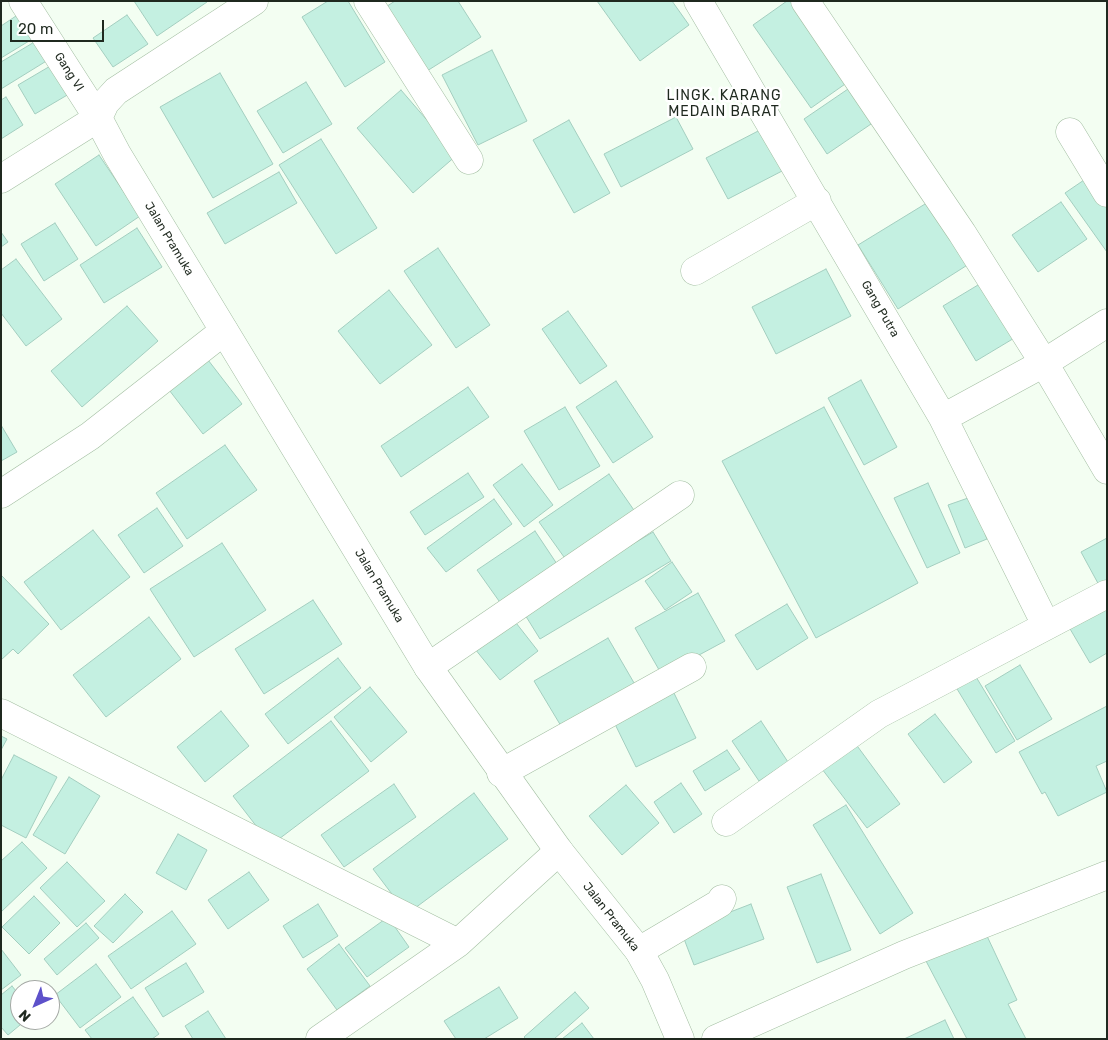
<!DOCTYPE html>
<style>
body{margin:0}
#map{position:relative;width:1108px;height:1040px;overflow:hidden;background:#f3fef2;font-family:Rubik,sans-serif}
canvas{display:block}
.frame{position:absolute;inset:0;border:2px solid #1f291f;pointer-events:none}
.north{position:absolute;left:10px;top:980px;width:50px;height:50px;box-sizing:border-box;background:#fff;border:1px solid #a5a9a5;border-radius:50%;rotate:224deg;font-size:14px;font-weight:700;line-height:20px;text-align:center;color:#1f291f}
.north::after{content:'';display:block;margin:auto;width:18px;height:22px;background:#5d51ca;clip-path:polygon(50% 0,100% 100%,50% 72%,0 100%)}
.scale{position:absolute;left:10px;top:20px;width:94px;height:22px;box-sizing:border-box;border:2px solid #1f291f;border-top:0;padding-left:6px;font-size:15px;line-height:18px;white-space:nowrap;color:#1f291f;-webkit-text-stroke:4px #fff;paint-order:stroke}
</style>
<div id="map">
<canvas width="1108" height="1040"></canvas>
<div class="frame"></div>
<div class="north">N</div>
<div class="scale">20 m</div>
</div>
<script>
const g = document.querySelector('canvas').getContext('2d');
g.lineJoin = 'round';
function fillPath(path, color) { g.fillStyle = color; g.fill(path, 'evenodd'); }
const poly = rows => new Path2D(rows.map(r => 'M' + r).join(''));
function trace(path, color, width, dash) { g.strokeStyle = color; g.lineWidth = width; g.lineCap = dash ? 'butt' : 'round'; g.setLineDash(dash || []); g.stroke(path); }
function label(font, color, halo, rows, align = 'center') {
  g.font = font + ' Rubik,sans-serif'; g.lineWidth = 5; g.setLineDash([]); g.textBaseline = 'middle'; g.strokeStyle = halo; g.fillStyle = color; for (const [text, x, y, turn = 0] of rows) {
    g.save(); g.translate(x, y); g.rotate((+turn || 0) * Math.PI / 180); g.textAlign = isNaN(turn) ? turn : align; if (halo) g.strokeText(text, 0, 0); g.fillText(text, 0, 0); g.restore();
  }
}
const building = poly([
 [134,1,206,1,207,2,157,36,134,1],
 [328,1,348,1,385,62,345,87,302,17,328,1],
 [395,1,458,1,481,37,419,76,378,12,395,1],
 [597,1,672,1,689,25,640,61,597,1],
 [787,1,791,1,848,82,811,108,753,25,787,1],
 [19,14,34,38,1,58,1,26,19,14],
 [127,15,148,44,113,67,93,38,127,15],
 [36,41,48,60,1,89,1,62,36,41],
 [492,50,527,121,478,145,442,75,492,50],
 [52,65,69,94,35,114,18,85,52,65],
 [220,73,273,164,213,198,160,107,220,73],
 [306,82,332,124,283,153,257,111,306,82],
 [851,87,874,122,827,154,804,119,851,87],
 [401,90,457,155,413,193,357,128,401,90],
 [6,97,23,125,1,139,1,100,6,97],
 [676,117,693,149,621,187,604,154,676,117],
 [569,120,610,193,574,213,533,140,569,120],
 [762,129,784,170,728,199,706,158,762,129],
 [321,139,377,228,336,254,279,165,321,139],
 [99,155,140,216,96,246,55,184,99,155],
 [279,172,297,203,225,244,207,213,279,172],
 [1087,178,1107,206,1107,252,1065,193,1087,178],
 [930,201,969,264,898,309,858,245,930,201],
 [1061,202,1087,239,1038,272,1012,235,1061,202],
 [55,223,78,259,44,281,21,244,55,223],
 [137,228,162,267,104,303,80,265,137,228],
 [1,232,8,242,1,247,1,232],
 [438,248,490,325,456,348,404,271,438,248],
 [16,259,62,319,26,346,1,313,1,270,16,259],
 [826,269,851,316,776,354,752,307,826,269],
 [983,282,1016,337,976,361,943,306,983,282],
 [389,290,432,345,380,384,338,331,389,290],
 [127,306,158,341,82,407,51,371,127,306],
 [568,311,607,366,580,384,542,329,568,311],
 [205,356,242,404,203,434,166,386,205,356],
 [861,380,897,447,864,465,828,398,861,380],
 [616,381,653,437,613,463,576,407,616,381],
 [468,387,489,417,401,477,381,446,468,387],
 [565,407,600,466,559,490,524,431,565,407],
 [824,407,918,583,816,638,722,461,824,407],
 [1,425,17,452,1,461,1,425],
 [225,445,257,490,187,539,156,493,225,445],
 [522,464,553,505,524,527,493,485,522,464],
 [468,473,484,497,425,535,410,512,468,473],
 [609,474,638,516,569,564,539,522,609,474],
 [928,483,960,553,927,568,894,498,928,483],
 [971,497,987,539,965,548,948,505,971,497],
 [494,499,512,524,446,572,427,548,494,499],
 [157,508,183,546,144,573,118,535,157,508],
 [93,530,130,577,61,630,24,582,93,530],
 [535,531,561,570,504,608,477,570,535,531],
 [653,532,671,561,540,639,522,610,653,532],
 [1107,538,1107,584,1100,587,1081,552,1107,538],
 [222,543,266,610,194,657,150,589,222,543],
 [672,562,692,592,665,610,645,581,672,562],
 [1,575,49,624,18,654,13,649,1,660,1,575],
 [698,593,725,641,662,675,635,628,698,593],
 [313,600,342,644,264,694,235,649,313,600],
 [1107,600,1107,653,1090,663,1066,622,1107,600],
 [787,604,808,638,757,670,735,635,787,604],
 [149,617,181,659,106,717,73,675,149,617],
 [513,619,538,651,500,680,475,649,513,619],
 [608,638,637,688,564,731,534,681,608,638],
 [338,658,361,688,288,744,265,714,338,658],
 [1020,665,1052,719,1017,740,985,686,1020,665],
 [970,667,1015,741,996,753,951,679,970,667],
 [370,687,407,732,371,762,334,717,370,687],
 [672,689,696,738,636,767,612,718,672,689],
 [1107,706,1107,761,1096,766,1107,792,1058,816,1045,792,1042,794,1019,752,1107,706],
 [221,711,249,746,205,782,177,747,221,711],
 [935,714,972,762,944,783,908,734,935,714],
 [331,721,369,771,271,845,233,796,331,721],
 [761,721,788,762,759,781,732,741,761,721],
 [1,736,7,739,1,750,1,736],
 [855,743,900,804,867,828,822,769,855,743],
 [727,750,740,769,705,791,693,771,727,750],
 [14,755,57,777,26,838,1,825,1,780,14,755],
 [69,777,100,796,65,854,33,835,69,777],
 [681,783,702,814,674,833,654,802,681,783],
 [394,784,416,817,344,867,321,835,394,784],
 [626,785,659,823,622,855,589,816,626,785],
 [474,793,508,839,407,914,373,869,474,793],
 [846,805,913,913,880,934,813,825,846,805],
 [178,834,207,850,186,890,156,873,178,834],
 [22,842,47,868,1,912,1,861,22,842],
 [67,862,105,901,77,927,40,888,67,862],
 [249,872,269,900,228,929,208,900,249,872],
 [821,874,851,950,817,963,787,887,821,874],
 [125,894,143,912,113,943,94,926,125,894],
 [34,896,60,923,29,954,2,927,34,896],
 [318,904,338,936,303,958,283,926,318,904],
 [751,904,764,939,694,965,681,931,751,904],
 [172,911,196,944,131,989,108,956,172,911],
 [388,917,409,947,367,977,345,948,388,917],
 [86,923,99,938,57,975,44,959,86,923],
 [987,936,1017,1000,1008,1004,1026,1039,967,1039,926,961,972,937,987,936],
 [339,944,370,986,337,1010,307,969,339,944],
 [1,949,21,975,1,990,1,949],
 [186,963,204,992,163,1017,145,988,186,963],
 [96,964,121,997,80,1028,55,995,96,964],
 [12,986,20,996,20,1020,26,1020,8,1035,1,1027,1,995,12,986],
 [499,987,518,1018,484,1039,456,1039,444,1021,499,987],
 [575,992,589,1008,554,1039,526,1039,524,1037,575,992],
 [133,997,159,1034,152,1039,92,1039,85,1030,133,997],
 [208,1011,226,1039,193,1039,185,1026,208,1011],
 [945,1020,954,1039,904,1039,945,1020],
 [582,1023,594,1039,562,1039,582,1023]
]);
const street = poly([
 [368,1,469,160],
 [698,1,943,418,1046,625],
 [805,1,962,233,1044,363,1107,470],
 [1070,132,1107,193],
 [1,179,98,118,23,1],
 [695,271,817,201],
 [943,418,1044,363,1107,323],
 [1,494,90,436,224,331],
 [428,667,680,495],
 [1,713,458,943],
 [501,773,692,667],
 [726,822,879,714,1107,594],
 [639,951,720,903,722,899],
 [320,1039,458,943,559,851],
 [716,1039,904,955,1107,875]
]);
const secondary = poly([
 [254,1,116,91,105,103,98,118,117,154,428,667,559,851,639,951,655,980,680,1039]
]);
const streetNames = [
 ["Gang VI",69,72,57],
 ["Jalan Pramuka",169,239,59],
 ["Gang Putra",880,309,60],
 ["Jalan Pramuka",379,586,59],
 ["Jalan Pramuka",611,917,52]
];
const neighbourhoodNames = [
 ["LINGK. KARANG",724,96],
 ["MEDAIN BARAT",724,112]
];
fillPath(building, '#c4f0e1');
trace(building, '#a3cebf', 1);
trace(street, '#a3bea2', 29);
trace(secondary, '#a3bea2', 29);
trace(street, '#fff', 28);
trace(secondary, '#fff', 28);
label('12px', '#1f291f', '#fff', streetNames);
g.letterSpacing = '1px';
label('14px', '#1f291f', '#fff', neighbourhoodNames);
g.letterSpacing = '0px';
</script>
